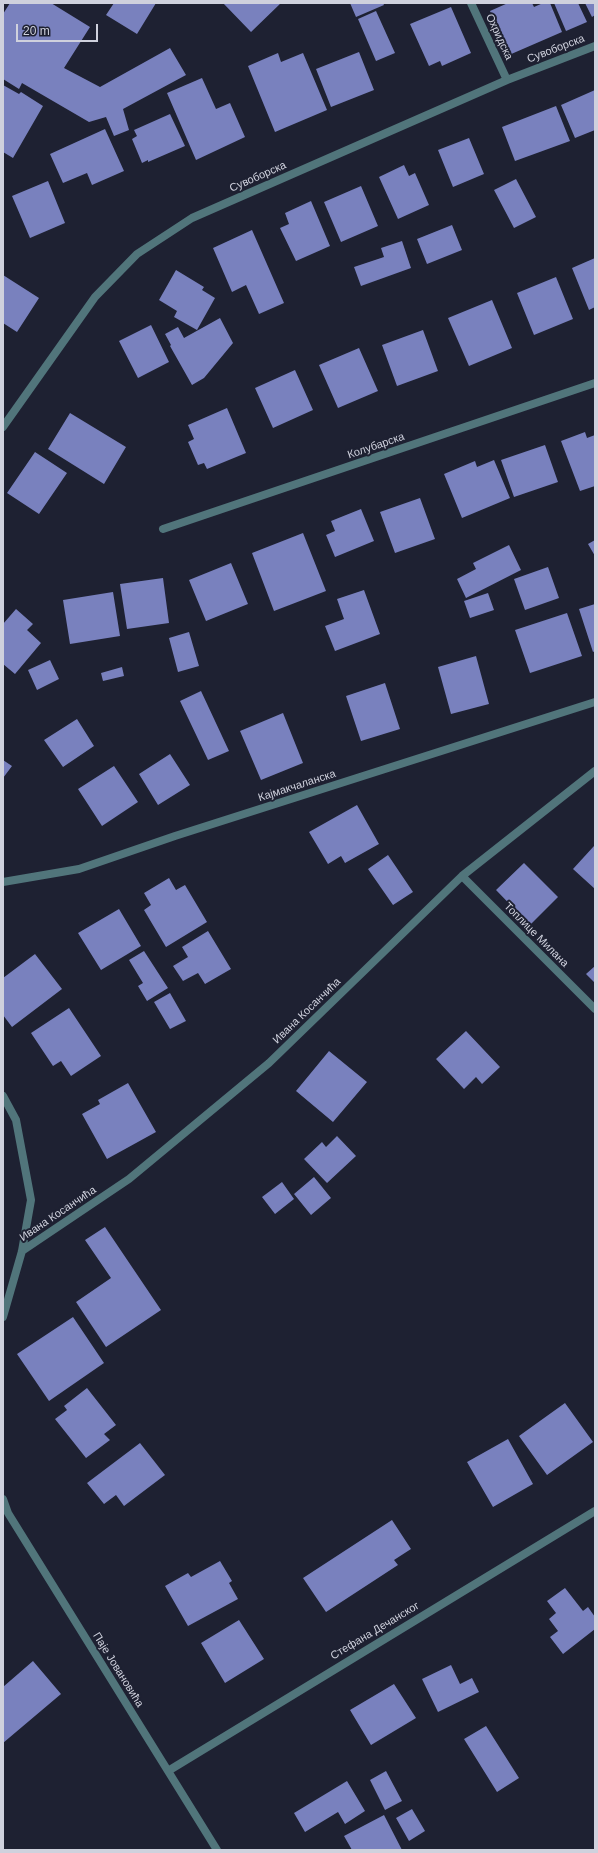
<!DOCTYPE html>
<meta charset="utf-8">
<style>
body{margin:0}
#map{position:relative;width:598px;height:1853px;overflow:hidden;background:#1e2132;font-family:Arial,sans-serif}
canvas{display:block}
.frame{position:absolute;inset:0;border:4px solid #cfd1dd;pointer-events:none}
.scale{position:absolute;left:16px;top:24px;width:82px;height:18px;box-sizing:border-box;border:2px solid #cfd1dd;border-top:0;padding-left:5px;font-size:12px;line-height:14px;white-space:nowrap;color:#cfd1dd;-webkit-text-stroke:3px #1e2132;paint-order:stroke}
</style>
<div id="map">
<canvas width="598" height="1853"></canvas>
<div class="frame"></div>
<div class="scale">20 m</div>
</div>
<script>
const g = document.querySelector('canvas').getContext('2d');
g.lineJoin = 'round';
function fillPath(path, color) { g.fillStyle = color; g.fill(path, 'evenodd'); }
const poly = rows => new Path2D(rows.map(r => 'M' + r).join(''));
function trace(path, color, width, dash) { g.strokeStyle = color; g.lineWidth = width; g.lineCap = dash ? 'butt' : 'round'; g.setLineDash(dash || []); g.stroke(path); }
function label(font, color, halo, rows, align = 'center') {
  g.font = font + ' Arial,sans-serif'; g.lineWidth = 4; g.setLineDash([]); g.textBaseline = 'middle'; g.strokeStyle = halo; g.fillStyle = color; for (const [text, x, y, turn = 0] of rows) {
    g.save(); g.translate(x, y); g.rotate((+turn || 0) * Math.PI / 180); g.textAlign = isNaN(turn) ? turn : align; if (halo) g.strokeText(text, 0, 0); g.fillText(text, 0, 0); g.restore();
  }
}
const building = poly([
 [10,3,51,3,90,27,64,68,100,87,170,48,186,75,123,109,129,130,114,136,106,117,89,122,22,83,19,89,3,79,3,14],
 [114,3,156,3,137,34,106,15],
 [223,3,281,3,251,32],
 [350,3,383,3,384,5,356,17],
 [508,3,532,3,534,7,543,3,550,3,562,32,509,55,490,11],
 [554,3,578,3,587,22,566,31],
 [585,3,595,3,595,15,592,17],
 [451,7,471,53,442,66,440,61,429,66,410,24],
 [376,11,395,53,376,61,358,19],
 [359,52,374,90,331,107,316,69],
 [278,53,281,62,303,53,327,110,275,132,248,66],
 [202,78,216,109,230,103,245,137,196,160,167,93],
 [3,85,19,94,21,92,43,106,13,158,3,152],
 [595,90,595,130,575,138,561,105],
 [556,106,570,141,515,161,502,127],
 [170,114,185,146,148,162,148,160,142,163,132,139,137,136,134,130],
 [105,129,124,171,92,185,87,173,63,183,50,154],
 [469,138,484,174,453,187,438,150],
 [404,165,409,176,415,173,429,205,398,219,379,177],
 [516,179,536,217,514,228,494,190],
 [48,181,65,223,30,238,12,196],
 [361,186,378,226,341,242,324,202],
 [311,201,330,246,296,261,280,228,289,224,285,213],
 [452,225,462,250,427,264,417,239],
 [252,230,284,303,259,314,246,285,232,292,213,248],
 [402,241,411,268,361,286,354,267,384,257,381,248],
 [595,258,595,307,589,310,572,268],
 [176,270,204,287,202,290,215,298,197,330,174,317,177,311,159,300],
 [3,275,39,298,17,332,3,323],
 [556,277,573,319,534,335,517,293],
 [492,300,512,348,469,366,448,318],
 [220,318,233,343,204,378,192,385,170,346,171,345,165,334,178,327,184,338],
 [151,325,169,362,138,378,119,341],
 [423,330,438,371,397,386,382,345],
 [359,348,378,391,338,408,319,365],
 [295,370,313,410,273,428,255,388],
 [227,408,246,453,207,469,204,463,198,465,188,442,194,439,188,425],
 [70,413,126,447,104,484,48,449],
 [585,432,587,438,595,435,595,486,580,491,561,441],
 [545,445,558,482,514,497,501,460],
 [35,452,67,473,39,514,7,493],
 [494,460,510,498,462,518,444,474,475,461,477,467],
 [420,498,435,539,395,553,380,512],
 [361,509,374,541,335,557,326,535,335,531,331,521],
 [303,533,326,591,274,611,252,553],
 [595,540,595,556,588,544],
 [509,545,521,570,466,598,457,579,476,569,473,563],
 [231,563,248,604,206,621,189,580],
 [548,567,559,598,525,610,514,579],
 [163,578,169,623,127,629,120,584],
 [364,590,380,634,335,651,325,626,344,619,337,599],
 [113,592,120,636,70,644,63,600],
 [488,593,494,610,470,618,464,601],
 [595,604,595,651,593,652,579,609],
 [16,609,33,624,27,630,41,643,15,674,3,664,3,624],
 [567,613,582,656,530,673,515,630],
 [189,632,199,666,178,672,169,638],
 [476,656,489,704,451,714,438,667],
 [50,660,59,679,37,690,28,670],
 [122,667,124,676,103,681,101,673],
 [385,683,400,729,361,741,346,696],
 [201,691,229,751,208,760,180,701],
 [283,713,303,763,261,780,240,731],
 [77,719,94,746,63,767,44,740],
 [170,754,190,785,158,805,139,774],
 [3,760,12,766,3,778],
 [114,766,138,802,102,826,78,789],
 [357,805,379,844,345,863,341,856,328,864,309,832],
 [594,846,595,847,595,889,573,869],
 [388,855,413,892,393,905,368,869],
 [524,863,558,897,530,925,496,890],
 [169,878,176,890,185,885,207,922,166,947,144,910,151,905,144,893],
 [119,909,141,946,101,970,78,933],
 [208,931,231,969,205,984,198,973,183,981,173,966,188,957,182,947],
 [144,951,168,988,147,1001,138,986,143,983,129,960],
 [35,954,62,989,12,1027,3,1015,3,978],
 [595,966,595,983,586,974],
 [170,993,186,1021,170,1029,154,1002],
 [69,1008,101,1056,71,1076,61,1061,53,1066,31,1033],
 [466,1031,500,1067,482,1084,476,1077,464,1089,436,1059],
 [329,1051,367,1082,333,1122,296,1091],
 [128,1083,156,1132,107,1159,82,1114,100,1104,98,1100],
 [337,1136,356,1156,327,1183,304,1159,322,1142,326,1147],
 [314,1177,331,1198,311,1215,294,1194],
 [282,1182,294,1199,275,1214,262,1197],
 [105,1227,161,1310,106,1347,76,1302,111,1278,85,1240],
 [73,1317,104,1363,49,1401,17,1354],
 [87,1388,116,1425,104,1434,110,1440,86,1458,55,1419,67,1410,64,1406],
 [565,1403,593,1442,547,1475,519,1436],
 [508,1439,533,1484,493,1507,467,1462],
 [140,1443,165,1475,124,1506,116,1495,104,1504,87,1483],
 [392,1520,411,1549,394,1560,398,1565,326,1612,303,1578],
 [220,1561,232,1581,229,1583,238,1599,188,1626,165,1586,188,1573,191,1577],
 [565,1588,583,1611,588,1607,595,1617,595,1629,563,1654,550,1637,558,1631,549,1619,556,1613,547,1601],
 [239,1620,264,1659,225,1683,201,1643],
 [33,1661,61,1694,3,1743,3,1687],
 [451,1665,460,1684,472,1678,479,1692,438,1712,422,1679],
 [394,1684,416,1718,371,1745,350,1710],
 [486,1726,519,1778,497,1792,464,1739],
 [386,1771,402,1801,385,1810,370,1780],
 [347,1781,365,1811,345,1824,338,1812,305,1832,294,1813],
 [412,1809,425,1831,409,1841,396,1818],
 [384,1815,402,1850,352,1850,344,1836]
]);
const street = poly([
 [471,3,507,80],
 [3,427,95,297,137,254,192,218,507,80,595,46],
 [163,529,595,383],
 [462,876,595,1009],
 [3,882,79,869,175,836,595,702],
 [3,1096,16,1120,31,1200,22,1251,3,1317],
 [22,1251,129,1179,269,1063,462,876,595,771],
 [3,1499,8,1513,217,1850],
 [168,1771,595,1511]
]);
const streetNames = [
 ["Охридска",499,37,65],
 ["Сувоборска",556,49,-21],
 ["Сувоборска",258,177,-24],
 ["Колубарска",376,446,-19],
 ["Кајмакчаланска",297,786,-18],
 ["Топлице Милана",536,935,45],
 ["Ивана Косанчића",307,1011,-44],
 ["Ивана Косанчића",58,1214,-34],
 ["Стефана Дечанског",375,1631,-31],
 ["Паје Јовановића",118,1670,58]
];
fillPath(building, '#7981be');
trace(street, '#51757b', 8);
label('11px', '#cfd1dd', '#1e2132', streetNames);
</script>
